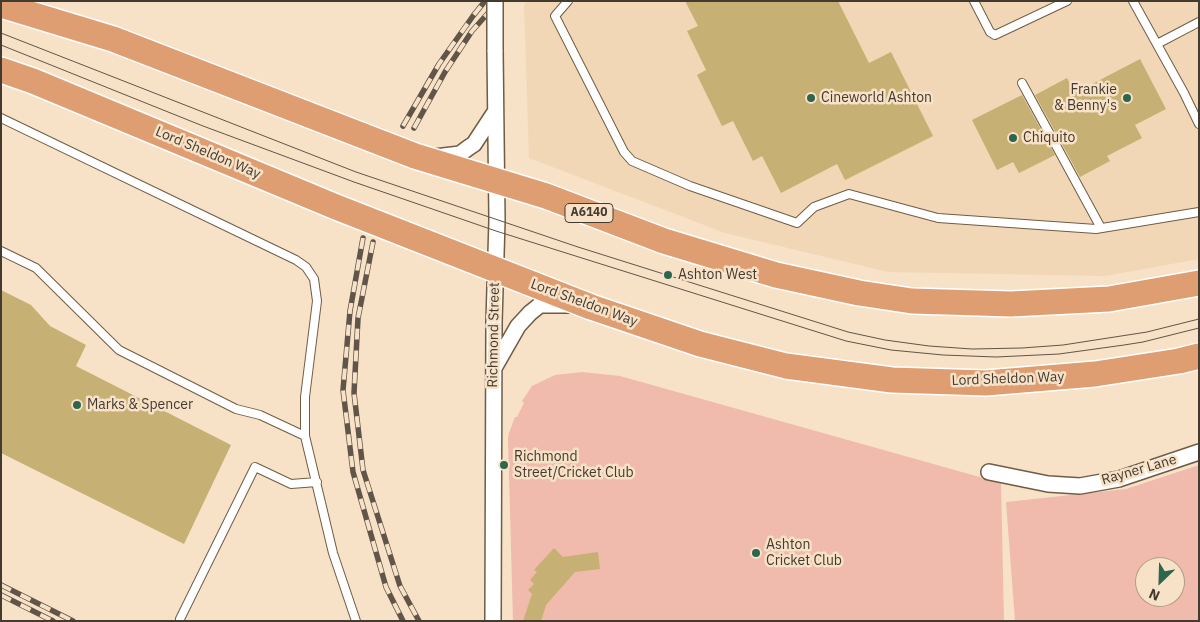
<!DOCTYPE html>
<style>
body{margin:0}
#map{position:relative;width:1200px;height:622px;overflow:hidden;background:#f7e1c7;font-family:"IBM Plex Sans",sans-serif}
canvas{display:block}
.frame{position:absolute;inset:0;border:2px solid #433a30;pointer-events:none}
.north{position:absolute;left:1135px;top:557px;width:50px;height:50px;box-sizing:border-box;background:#f7e1c7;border:1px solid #af9e8b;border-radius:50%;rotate:204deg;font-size:14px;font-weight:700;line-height:20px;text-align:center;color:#433a30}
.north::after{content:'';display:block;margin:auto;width:18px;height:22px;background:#2d654d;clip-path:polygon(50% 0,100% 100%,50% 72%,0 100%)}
</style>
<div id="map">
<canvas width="1200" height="622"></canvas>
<div class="frame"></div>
<div class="north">N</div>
</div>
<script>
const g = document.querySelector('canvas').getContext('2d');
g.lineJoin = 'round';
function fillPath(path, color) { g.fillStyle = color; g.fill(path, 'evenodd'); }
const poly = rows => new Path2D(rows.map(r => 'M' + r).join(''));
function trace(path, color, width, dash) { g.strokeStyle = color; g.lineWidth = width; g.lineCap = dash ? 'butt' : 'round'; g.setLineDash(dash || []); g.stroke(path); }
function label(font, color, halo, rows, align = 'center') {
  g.font = font + ' "IBM Plex Sans",sans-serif'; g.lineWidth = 5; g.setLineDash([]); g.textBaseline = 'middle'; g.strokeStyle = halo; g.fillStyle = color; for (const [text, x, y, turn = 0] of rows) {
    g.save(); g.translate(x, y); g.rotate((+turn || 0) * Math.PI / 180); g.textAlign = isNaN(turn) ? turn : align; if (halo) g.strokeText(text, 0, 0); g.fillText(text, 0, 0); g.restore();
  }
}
const built = poly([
 [528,1,1199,1,1199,259,1105,276,888,272,725,233,529,158,524,5]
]);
const green = poly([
 [582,372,620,376,1001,483,1004,621,513,621,508,438,509,433,515,417,517,417,524,403,522,401,532,386,555,375],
 [1199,465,1199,621,1015,621,1006,502,1126,489],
 [1145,567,1175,567,1175,597,1145,597]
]);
const building = poly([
 [685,1,838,1,869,63,891,52,933,136,845,180,837,164,781,193,762,156,753,161,733,121,722,126,697,75,706,70,687,31,698,26],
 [1140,59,1166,109,1135,125,1142,138,1107,156,1110,161,1080,177,1035,95,1067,78,1075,93],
 [1022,95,1055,155,1019,173,1013,162,997,170,972,120],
 [1,290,31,305,50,326,86,345,76,366,231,445,184,544,1,453],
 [554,548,563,557,598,552,600,569,575,572,546,605,541,621,523,621,532,594,528,590,534,584,530,580,537,572,534,570]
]);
const service = poly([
 [568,1,555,16,624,152,632,161,690,186,797,223,814,207,849,194,938,218,1096,229,1199,212],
 [974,1,990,32,995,35,1067,1],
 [1133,1,1184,93,1199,124],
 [1157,44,1199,22],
 [1022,83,1101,228],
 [1,118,296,260,306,267,314,279,317,301,305,397,305,436,333,553,356,621],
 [1,251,36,268,119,350,236,409,260,415,305,436],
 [180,621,180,619,255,467,291,484,317,482]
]);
const minor = poly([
 [435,157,460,154,468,148,474,144,495,112],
 [494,368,518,326,530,313,540,305,571,305],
 [989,472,1048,484,1080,486,1119,479,1199,452],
 [493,621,494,322,497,220,495,50]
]);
const trunk = poly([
 [1,5,113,39,415,156,546,196,664,241,776,275,859,293,912,301,1011,304,1109,299,1199,283],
 [1,70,33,81,336,207,591,307,700,344,786,366,892,380,986,383,1095,374,1179,361,1199,356]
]);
const tram = poly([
 [1,33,356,172,578,247,848,332,885,340,929,346,972,349,1022,348,1063,345,1147,332,1199,319],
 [1,45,203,126,354,182,496,231,846,341,891,350,943,355,996,357,1059,354,1124,345,1143,342,1199,328]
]);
const rail = poly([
 [403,126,439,64,473,16,485,1],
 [414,128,445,72,472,31,499,1],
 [363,238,350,311,343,390,353,472,386,587,403,621],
 [373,242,358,318,354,393,363,470,400,586,419,621],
 [1,585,73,621],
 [1,595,53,621]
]);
const minorBridge = poly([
 [495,50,495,1]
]);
const markers = [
 [811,98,5,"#2d654d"],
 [1127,98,5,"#2d654d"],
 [1013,138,5,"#2d654d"],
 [668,275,5,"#2d654d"],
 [77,405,5,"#2d654d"],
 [504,465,5,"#2d654d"],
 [756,553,5,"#2d654d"]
];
const shields = [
 [589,213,48]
];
const shieldNames = [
 ["A6140",589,213]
];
const poiNames = [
 ["Frankie",1117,90,"right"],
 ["& Benny's",1117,106,"right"],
 ["Cineworld Ashton",821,98],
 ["Chiquito",1023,138],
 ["Ashton West",678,275],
 ["Marks & Spencer",87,405],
 ["Richmond",514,457],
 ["Street/Cricket Club",514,473],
 ["Ashton",766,545],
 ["Cricket Club",766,561]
];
const streetNames = [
 ["Lord Sheldon Way",208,153,23],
 ["Lord Sheldon Way",584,303,20],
 ["Richmond Street",494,335,-89],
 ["Lord Sheldon Way",1008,379,-2],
 ["Rayner Lane",1139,470,-16]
];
fillPath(built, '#f2d7b6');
fillPath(green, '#f0bbac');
fillPath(building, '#c7b073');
trace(service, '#6f5c45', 10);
trace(minor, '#6f5c45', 18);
trace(trunk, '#fff', 28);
trace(service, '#fff', 8);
trace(minor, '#fff', 15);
trace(trunk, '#df9e72', 25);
trace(tram, '#605548', 1);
trace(rail, '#605548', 5.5);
trace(rail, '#f7e1c7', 4, [11]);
trace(minorBridge, '#6f5c45', 18, []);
trace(minorBridge, '#fff', 15);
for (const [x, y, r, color] of markers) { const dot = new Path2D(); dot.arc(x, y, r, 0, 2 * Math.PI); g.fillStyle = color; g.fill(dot); trace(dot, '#f7e1c7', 2); }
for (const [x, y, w] of shields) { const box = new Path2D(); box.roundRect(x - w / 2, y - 9.5, w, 19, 4); g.fillStyle = '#f7e1c7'; g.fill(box); trace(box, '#433a30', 1); }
label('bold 12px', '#433a30', null, shieldNames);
label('14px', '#433a30', '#f7e1c7', poiNames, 'left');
label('14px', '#433a30', '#f7e1c7', streetNames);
</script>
